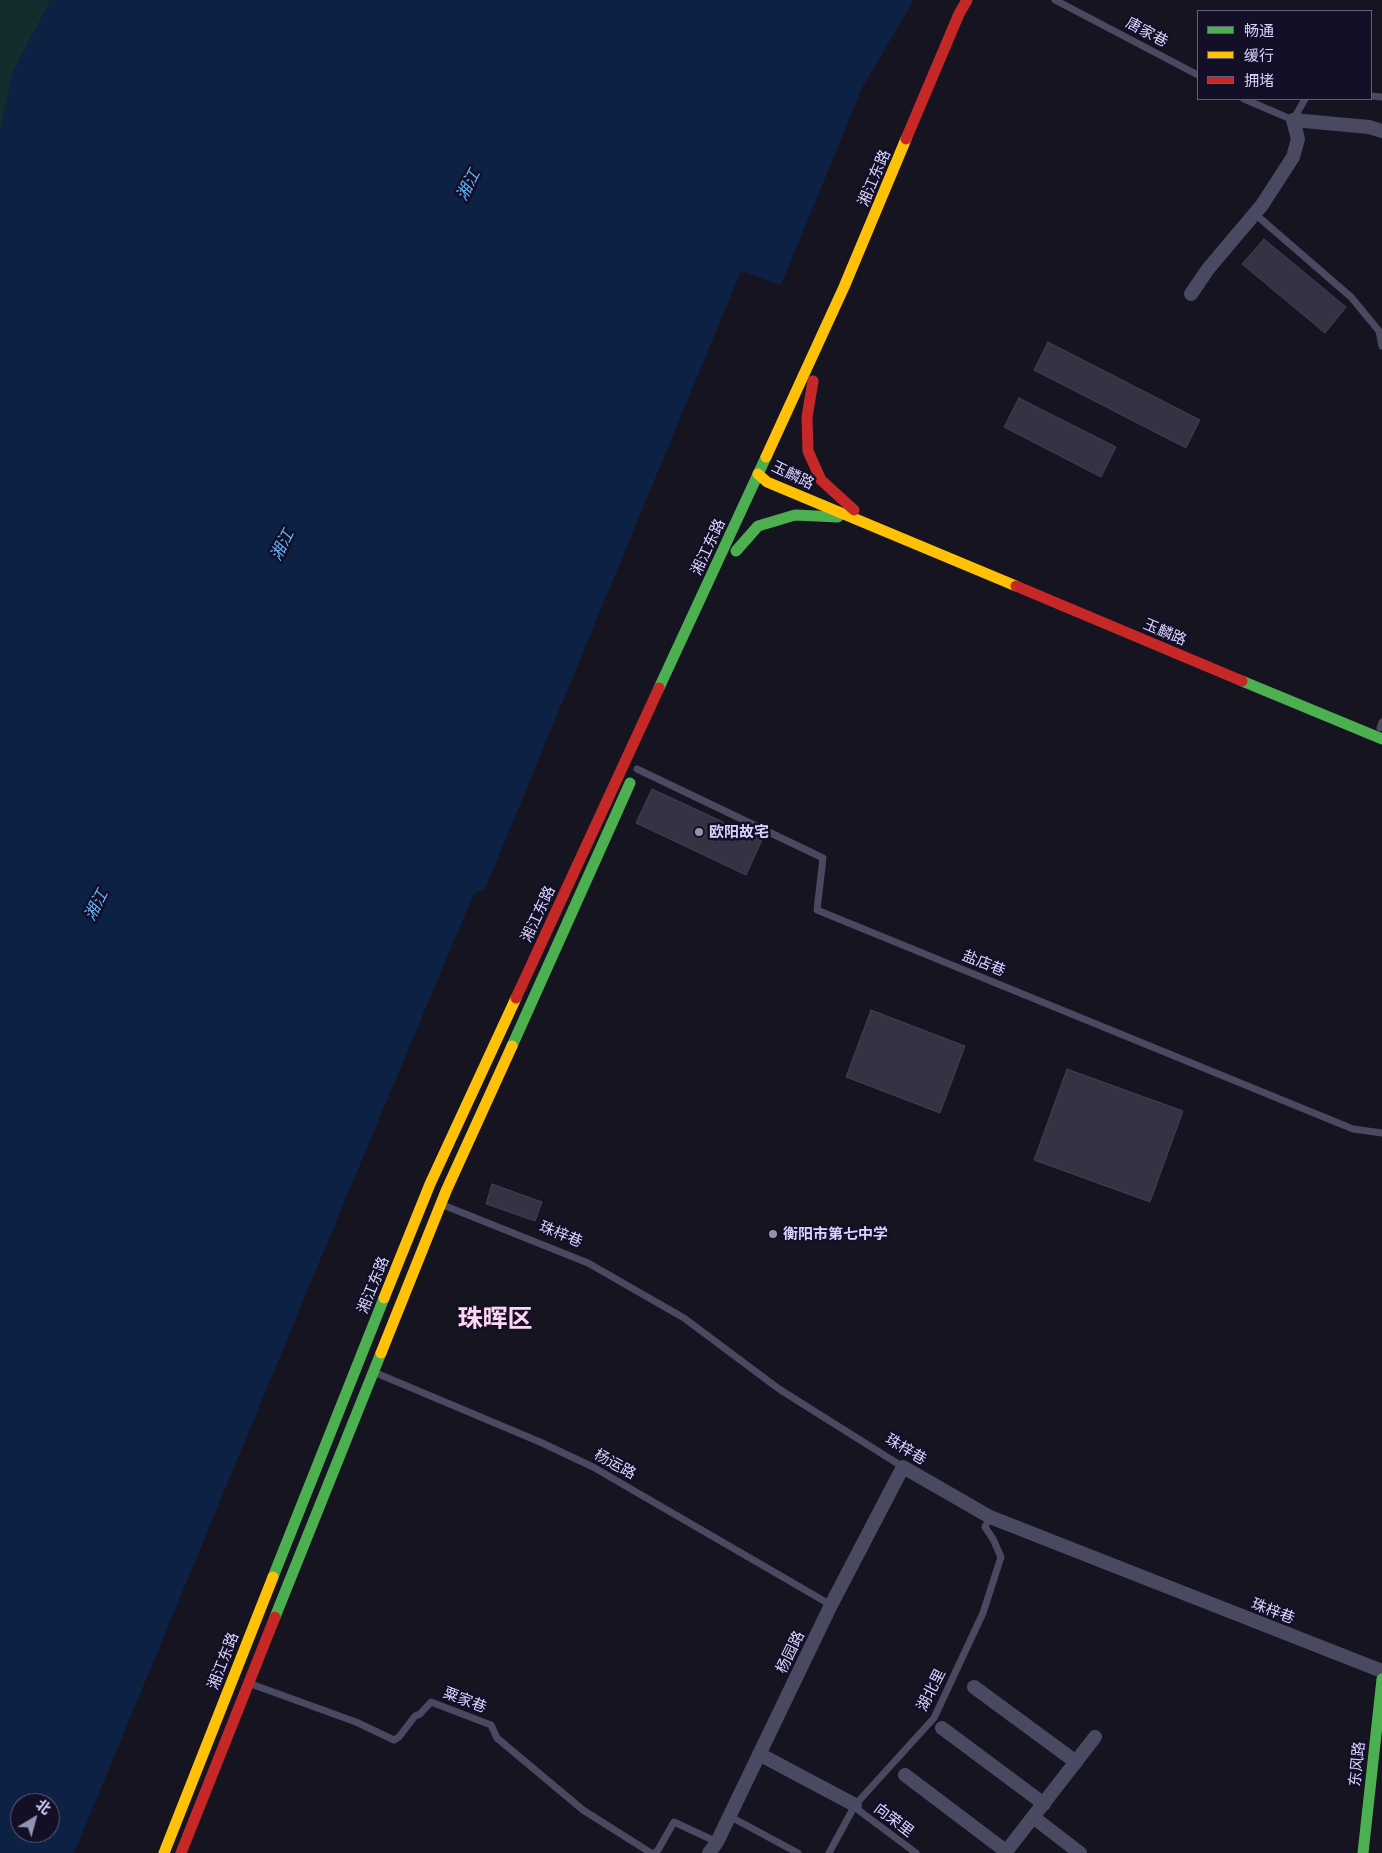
<!DOCTYPE html>
<meta charset="utf-8">
<style>
body{margin:0}
#map{position:relative;width:1382px;height:1853px;overflow:hidden;background:#161421;font-family:Barlow,"Noto Sans SC",sans-serif}
canvas{display:block}
.legend{position:absolute;left:1197px;top:10px;width:175px;height:90px;box-sizing:border-box;background:#130f26;border:1px solid #625e7d;margin:0;padding:6px 9px;list-style:none;font-size:15px;color:#d9d4ff}
.legend li{display:flex;align-items:center;gap:10px;height:25px}
.legend b{width:25px;border:1px solid #625e7d}
.north{position:absolute;left:10px;top:1793px;width:50px;height:50px;box-sizing:border-box;background:#130f26;border:1px solid #625e7d;border-radius:50%;rotate:37deg;font-size:14px;font-weight:700;line-height:20px;text-align:center;color:#d9d4ff}
.north::after{content:'';display:block;margin:auto;width:18px;height:22px;background:#9591b1;clip-path:polygon(50% 0,100% 100%,50% 72%,0 100%)}
</style>
<div id="map">
<canvas width="1382" height="1853"></canvas>
<ul class="legend">
<li><b style="height:6px;background:#4caf50"></b>畅通</li>
<li><b style="height:6px;background:#ffc107"></b>缓行</li>
<li><b style="height:6px;background:#c62828"></b>拥堵</li>
</ul>
<div class="north">北</div>
</div>
<script>
const g = document.querySelector('canvas').getContext('2d');
g.lineJoin = 'round';
function fillPath(path, color) { g.fillStyle = color; g.fill(path, 'evenodd'); }
const poly = rows => new Path2D(rows.map(r => 'M' + r).join(''));
function trace(path, color, width, dash) { g.strokeStyle = color; g.lineWidth = width; g.lineCap = dash ? 'butt' : 'round'; g.setLineDash(dash || []); g.stroke(path); }
function label(font, color, halo, rows, align = 'center') {
  g.font = font + ' Barlow,"Noto Sans SC",sans-serif'; g.lineWidth = 5; g.setLineDash([]); g.textBaseline = 'middle'; g.strokeStyle = halo; g.fillStyle = color; for (const [text, x, y, turn = 0] of rows) {
    g.save(); g.translate(x, y); g.rotate((+turn || 0) * Math.PI / 180); g.textAlign = isNaN(turn) ? turn : align; if (halo) g.strokeText(text, 0, 0); g.fillText(text, 0, 0); g.restore();
  }
}
const green = poly([
 [0,0,51,0,13,72,0,132]
]);
const water = poly([
 [51,0,914,0,862,88,781,285,741,271,485,889,474,893,345,1200,74,1853,0,1853,0,132,13,72],
 [20,1803,50,1803,50,1833,20,1833]
]);
const building = poly([
 [1264,239,1346,307,1325,333,1242,264,1264,239],
 [1048,342,1200,420,1186,448,1034,370,1048,342],
 [1019,398,1116,447,1101,477,1004,427,1019,398],
 [652,789,762,840,746,875,636,823,652,789],
 [871,1010,965,1046,940,1113,846,1077,871,1010],
 [1067,1069,1183,1111,1150,1202,1034,1160,1067,1069],
 [492,1184,542,1202,535,1221,486,1204,492,1184]
]);
const lane = poly([
 [1055,0,1198,75],
 [1371,96,1382,97],
 [1244,99,1293,120,1305,99],
 [1255,214,1351,297,1379,331,1382,346],
 [1380,728,1382,722],
 [637,769,823,858,817,910,1353,1129,1382,1133],
 [443,1205,588,1263,684,1318,779,1389,903,1467],
 [376,1373,540,1442,593,1467,831,1605],
 [251,1684,356,1722,394,1740,399,1737,415,1716,420,1714,431,1702,491,1725,497,1738,583,1810,651,1853],
 [857,1809,916,1853],
 [729,1816,798,1853],
 [654,1853,658,1850,674,1822,717,1842],
 [829,1853,855,1805,934,1718,983,1613,1001,1557,993,1539,985,1527,990,1517]
]);
const street = poly([
 [1191,294,1208,269,1262,205,1293,157,1298,139,1293,120,1369,127,1382,131],
 [974,1687,1076,1762],
 [942,1728,1044,1804],
 [759,1754,855,1805],
 [905,1775,1007,1852],
 [1033,1817,1080,1853],
 [709,1853,717,1842,831,1605,903,1467,990,1517,1382,1671],
 [1005,1853,1095,1737]
]);
const fast = poly([
 [736,551,758,526,795,515,838,517],
 [1242,681,1382,739],
 [659,688,766,457],
 [512,1046,630,783],
 [273,1577,384,1298],
 [275,1617,381,1353],
 [1363,1853,1382,1679]
]);
const slow = poly([
 [766,457,844,287,906,139],
 [758,474,767,482,1016,586],
 [384,1298,430,1184,516,998],
 [381,1353,446,1191,512,1046],
 [164,1853,273,1577]
]);
const jam = poly([
 [906,139,959,14,967,0],
 [813,381,807,417,808,451,821,480,854,510],
 [1016,586,1242,681],
 [516,998,659,688],
 [181,1853,275,1617]
]);
const markers = [
 [699,832,5,"#9591b1"],
 [773,1234,5,"#9591b1"]
];
const streetNames = [
 ["唐家巷",1147,32,28],
 ["湘江东路",874,178,-67],
 ["玉麟路",793,475,26],
 ["湘江东路",708,547,-65],
 ["玉麟路",1165,632,23],
 ["湘江东路",538,914,-65],
 ["盐店巷",984,963,22],
 ["珠梓巷",561,1234,22],
 ["湘江东路",373,1285,-68],
 ["珠梓巷",906,1449,31],
 ["杨运路",615,1464,29],
 ["珠梓巷",1273,1611,21],
 ["杨园路",790,1652,-64],
 ["湘江东路",223,1661,-69],
 ["湖北里",931,1690,-63],
 ["粟家巷",465,1700,21],
 ["东风路",1357,1764,-84],
 ["向荣里",894,1820,37]
];
const poiNames = [
 ["欧阳故宅",709,832],
 ["衡阳市第七中学",783,1234]
];
const waterNames = [
 ["湘江",468,185,-63],
 ["湘江",282,545,-63],
 ["湘江",96,905,-63]
];
const townNames = [
 ["珠晖区",495,1319]
];
fillPath(green, '#132c2d');
fillPath(water, '#0d2144');
fillPath(building, '#343243');
trace(building, '#433f54', 1);
trace(lane, '#4a4962', 7);
trace(street, '#4a4962', 14);
trace(fast, '#4caf50', 11);
trace(slow, '#ffc107', 11);
trace(jam, '#c62828', 11);
for (const [x, y, r, color] of markers) { const dot = new Path2D(); dot.arc(x, y, r, 0, 2 * Math.PI); g.fillStyle = color; g.fill(dot); trace(dot, '#130f26', 2); }
label('15px', '#d9d4ff', '#130f26', streetNames);
label('bold 15px', '#d9d4ff', '#130f26', poiNames, 'left');
label('italic 16px', '#62b6ff', '#130f26', waterNames);
label('bold 25px', '#ffd6f0', '#130f26', townNames);
</script>
